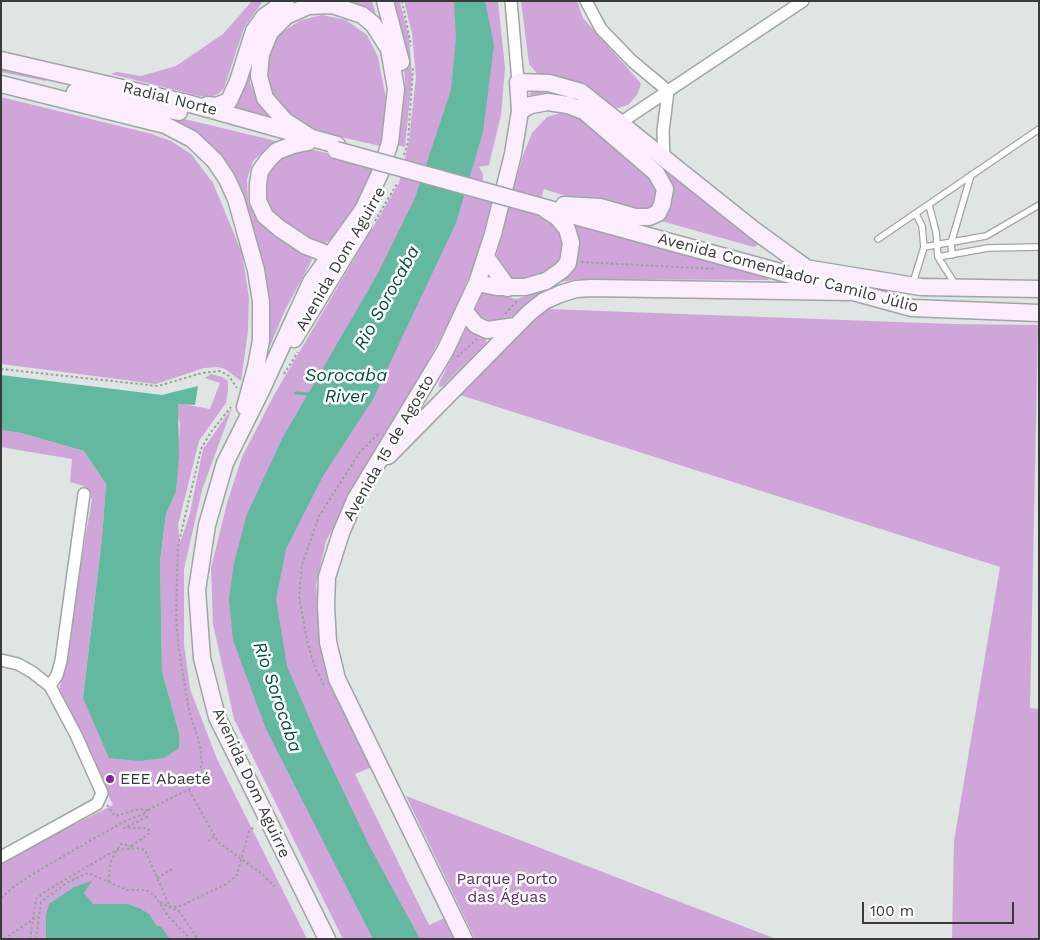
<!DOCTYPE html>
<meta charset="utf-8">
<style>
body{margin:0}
#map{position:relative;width:1040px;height:940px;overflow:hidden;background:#dee5e2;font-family:"Work Sans",sans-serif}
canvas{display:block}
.frame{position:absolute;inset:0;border:2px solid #383b3a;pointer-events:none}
.scale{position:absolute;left:862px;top:902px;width:152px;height:22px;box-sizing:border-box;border:2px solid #383b3a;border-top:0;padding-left:6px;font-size:15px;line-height:18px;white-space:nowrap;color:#383b3a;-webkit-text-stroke:4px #fff;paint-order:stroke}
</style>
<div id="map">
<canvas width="1040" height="940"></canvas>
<div class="frame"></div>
<div class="scale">100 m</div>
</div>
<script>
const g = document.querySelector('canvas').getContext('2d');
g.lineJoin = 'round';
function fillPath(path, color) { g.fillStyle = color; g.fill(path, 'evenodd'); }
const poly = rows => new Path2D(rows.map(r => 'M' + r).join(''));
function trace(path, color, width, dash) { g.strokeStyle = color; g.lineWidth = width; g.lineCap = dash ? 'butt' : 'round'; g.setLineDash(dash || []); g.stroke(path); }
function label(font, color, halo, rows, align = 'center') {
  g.font = font + ' "Work Sans",sans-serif'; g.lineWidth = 5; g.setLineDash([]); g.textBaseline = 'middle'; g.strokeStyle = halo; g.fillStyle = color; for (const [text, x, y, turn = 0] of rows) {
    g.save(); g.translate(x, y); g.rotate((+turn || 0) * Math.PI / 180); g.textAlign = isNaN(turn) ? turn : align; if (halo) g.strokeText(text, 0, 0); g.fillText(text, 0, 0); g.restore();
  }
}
const green = poly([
 [252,1,263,1,244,28,224,88,218,94,211,97,199,96,111,74,117,72,141,76,176,66,223,34],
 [298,1,307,1,293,6,250,66,250,83,258,102,272,120,226,108,249,56,292,4],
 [342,1,372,1,376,15,374,17],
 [391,1,400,1,401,6,409,37,411,63,412,77,405,147,398,145,405,85,404,66],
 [404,1,498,1,505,68,501,115,489,165,479,167,483,174,482,193,494,197,478,254,456,309,397,420,364,472,326,541,316,585,321,637,372,767,355,774,429,925,447,917,458,939,343,939,234,719,213,624,211,568,227,503,242,457,274,395,399,183,409,141,416,77,412,33],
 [521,1,577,1,583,18,639,81,641,84,637,95,628,105,618,108,612,106,588,88,540,77,529,64],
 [322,15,346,20,367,35,378,57,387,104,380,146,328,134,299,123,283,111,269,94,265,72,270,48,282,32,301,20],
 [1,69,45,79,46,81,1,72],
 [532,91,572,95,758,241,758,245,754,247,654,219,672,193,671,181,663,168,585,106,533,97,529,94],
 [1,97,152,134,171,141,191,154,213,183,242,253,249,298,248,331,241,381,225,369,218,367,204,368,156,384,1,364],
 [147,110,276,141,253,161,247,179,248,201,254,215,271,234,309,256,312,260,285,310,255,382,264,336,221,162],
 [564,112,580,117,649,174,657,185,657,202,649,210,626,209,589,197,566,196,544,189,538,209,552,215,566,240,560,263,550,272,519,281,506,278,496,258,508,204,524,153,532,133,547,117],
 [304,148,377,164,364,195,334,239,322,244,309,243,266,207,263,178,280,155],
 [572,224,766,277,769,280,580,279,560,282,568,274],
 [484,291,516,299,537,293,539,295,510,318,502,323,485,325,473,312],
 [548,309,952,324,1038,325,1030,708,1039,709,1039,939,952,939,954,841,1000,567,460,395,535,317],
 [467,327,486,339,486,343,443,386,439,387,439,383],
 [211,374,222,377,228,381,228,390,226,403,199,441,178,525,180,543,190,513,203,449,232,408,202,490,184,569,184,644,190,689,217,759,307,939,1,939,1,865,26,849,113,805,59,693,92,499,84,486,70,482,72,459,1,447,1,430,21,433,84,451,106,484,102,538,83,698,179,733,162,671,160,561,166,514,176,492,180,423,177,414,178,403,210,409,220,383,205,378],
 [406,796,776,939,475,939]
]);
const water = poly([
 [454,1,485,1,494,45,483,132,456,223,373,399,323,476,286,549,276,599,287,666,317,736,370,847,420,939,373,939,266,729,233,640,229,599,234,563,247,514,283,437,377,275,415,198,451,90,456,38],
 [1,375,162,395,198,386,195,405,178,404,179,456,176,492,166,514,160,561,162,671,179,733,179,748,164,758,139,761,109,758,83,698,102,538,106,484,84,451,21,433,1,430],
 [92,881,84,893,93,904,127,904,139,908,149,914,156,925,161,927,170,939,46,939,46,915,49,904,74,887]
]);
const stream = poly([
 [296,393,310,394]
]);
const path = poly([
 [402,1,411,46],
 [404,155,408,142,413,68],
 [375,221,398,182],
 [581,262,716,269],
 [505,314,517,301],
 [457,357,477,339],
 [1,369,158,386,202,373,220,371,229,376,237,388],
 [284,374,298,352],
 [324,685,315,667,307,641,299,596,302,565,319,516,360,452,380,432],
 [189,790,218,842,262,874,275,887],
 [107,805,115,816,140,809,148,810,143,814],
 [148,810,189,789,196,780,202,764,200,745,189,710,179,651,176,618,178,546,201,449,211,432,231,407],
 [208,841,215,836],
 [157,878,172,869],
 [109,882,110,863,117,850,121,844,132,846],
 [1,898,16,885,43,868,123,822,143,814,147,817,124,828,144,828,149,830,150,833,129,848],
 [160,902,170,907,181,906,226,884,237,875,249,831,255,826],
 [4,939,38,916],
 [30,939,36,899,46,891,105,856,117,850,136,848,145,850,170,907,179,911,198,939],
 [36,939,41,902,68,882,88,873,127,890,146,890,155,896,168,916,190,939]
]);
const service = poly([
 [929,205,936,232,938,257,955,284],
 [878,239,1039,129],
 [924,247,986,236,1039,205],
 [952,255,951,243,971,175],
 [938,257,988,248,1039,247],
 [913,283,924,247,922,226,916,214]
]);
const minor = poly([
 [511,1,518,82],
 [586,1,601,29,632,61,668,91],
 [620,123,803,1],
 [664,157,663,131,668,91],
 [1,660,18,664,32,672,50,686,76,735,102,793,97,804,1,857],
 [50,686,57,675,61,661,84,494]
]);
const secondary = poly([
 [385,1,401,62],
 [1,60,187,103,337,145],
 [1,84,165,125,192,139,215,161,227,179,236,199,256,270,261,302,261,340,256,367,245,407],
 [75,92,179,112],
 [207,105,216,106,229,101,238,81,254,31,264,17,286,1],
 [520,111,531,105,548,102,568,105,584,111,656,173,665,189,662,205,658,213,649,217,635,217,600,207,564,205],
 [310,137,285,121,265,98,259,76,261,54,270,32,286,16,308,6,332,5,362,15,373,24,389,49,396,89,390,142,381,171,363,210,311,282,261,391,225,463,207,525,197,590,202,658,217,717,327,939],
 [308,142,293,145,277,151,268,160,260,171,258,184,258,201,265,216,279,228,306,246,322,252,327,259,327,270],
 [542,207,912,308,1039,313],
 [486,257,508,288],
 [799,267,921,287,1039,289],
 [477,283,497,287,525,287,546,281,562,270,568,263,571,243,567,229,557,217,546,210],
 [464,310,476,325,487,330,516,326],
 [294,339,363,226],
 [388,456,529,313,544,301,560,294,576,289,591,288,849,292],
 [464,939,337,679,328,642,326,606,327,577,341,533,355,500,445,351,477,283,493,234,513,154,520,111,518,82,549,83,581,92,754,230,809,270]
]);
const secondaryBridge = poly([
 [336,150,542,207]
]);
const markers = [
 [110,779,5,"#822793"]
];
const streetNames = [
 ["Radial Norte",170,99,14],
 ["Avenida Dom Aguirre",341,259,-60],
 ["Avenida Comendador Camilo Júlio",788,273,15],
 ["Avenida 15 de Agosto",389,448,-60],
 ["Avenida Dom Aguirre",251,783,65]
];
const poiNames = [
 ["EEE Abaeté",120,779]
];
const parkNames = [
 ["Parque Porto",507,879],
 ["das Águas",507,897]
];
const waterNames = [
 ["Rio Sorocaba",387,298,-61],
 ["Sorocaba",346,376],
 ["River",346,397],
 ["Rio Sorocaba",277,697,71]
];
fillPath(green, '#d0a5d9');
fillPath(water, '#63b8a0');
trace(stream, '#63b8a0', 3);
trace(service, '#9fa6a4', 8);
trace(minor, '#9fa6a4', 14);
trace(secondary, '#9fa6a4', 19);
trace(path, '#9ba09e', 2, [2.5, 2.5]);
trace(service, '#fff', 5.5);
trace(minor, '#fff', 11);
trace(secondary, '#fbedfe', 16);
trace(secondaryBridge, '#9fa6a4', 19, []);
trace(secondaryBridge, '#fbedfe', 16);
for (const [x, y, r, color] of markers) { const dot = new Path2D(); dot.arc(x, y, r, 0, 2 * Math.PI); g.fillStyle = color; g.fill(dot); trace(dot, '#fff', 2); }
label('16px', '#383b3a', '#fff', streetNames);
label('16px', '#383b3a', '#fff', poiNames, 'left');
label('16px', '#612a6c', '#fff', parkNames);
label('italic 18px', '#004d3d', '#fff', waterNames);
</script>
